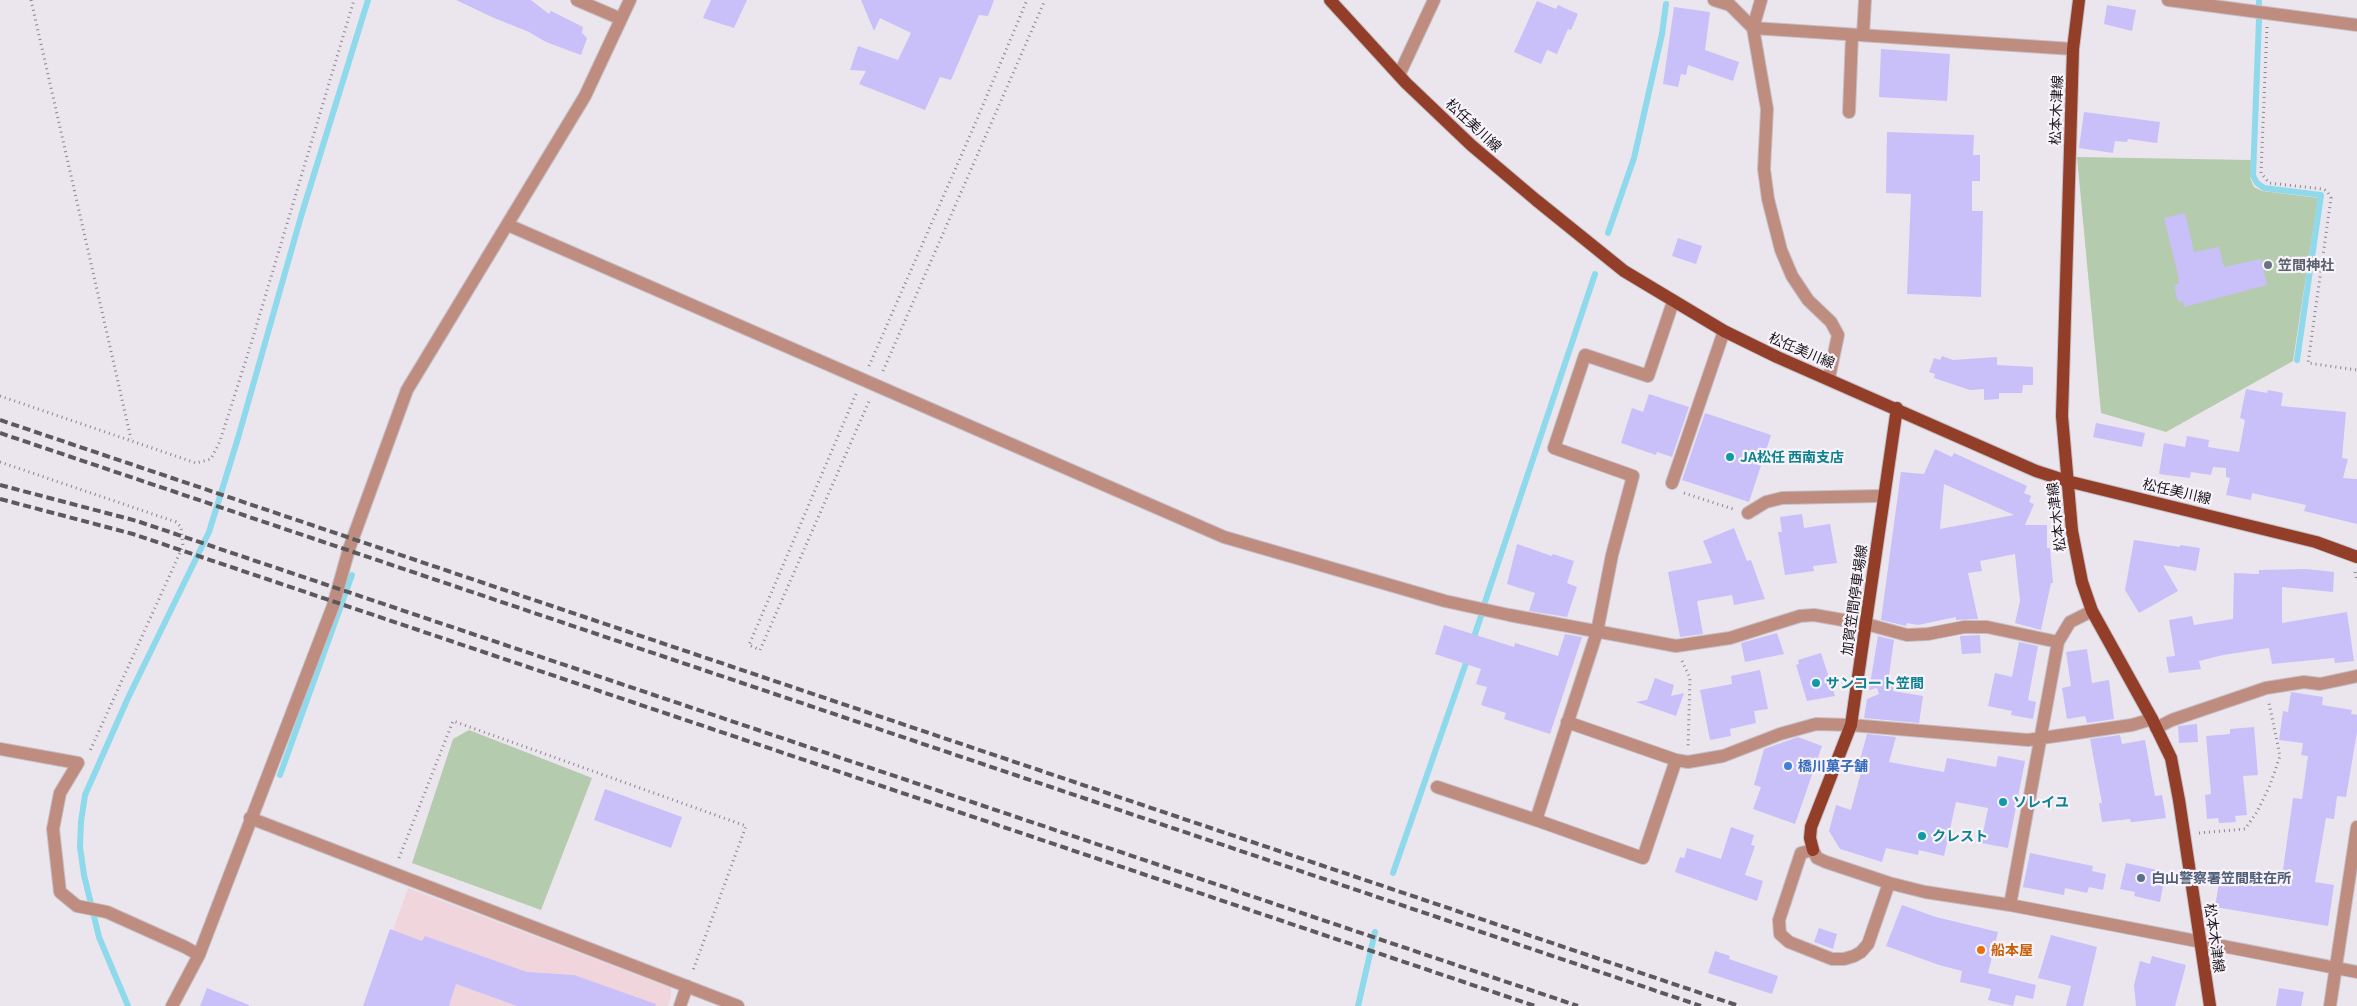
<!DOCTYPE html>
<meta charset="utf-8">
<style>
body{margin:0}
canvas{display:block;background:#ebe5ed}
</style>
<canvas width="2357" height="1006"></canvas>
<script>
const g = document.querySelector('canvas').getContext('2d');
g.lineJoin = 'round';
function fillPath(path, color) { g.fillStyle = color; g.fill(path, 'evenodd'); }
const poly = rows => new Path2D(rows.map(r => 'M' + r).join(''));
function trace(path, color, width, dash) { g.strokeStyle = color; g.lineWidth = width; g.lineCap = dash ? 'butt' : 'round'; g.setLineDash(dash || []); g.stroke(path); }
function label(font, color, halo, rows, align = 'center') {
  g.font = font + ' Georgia,"Noto Sans JP",serif'; g.lineWidth = 4.5; g.setLineDash([]); g.textBaseline = 'middle'; g.strokeStyle = halo; g.fillStyle = color; for (const [text, x, y, turn = 0] of rows) {
    g.save(); g.translate(x, y); g.rotate((+turn || 0) * Math.PI / 180); g.textAlign = isNaN(turn) ? turn : align; if (halo) g.strokeText(text, 0, 0); g.fillText(text, 0, 0); g.restore();
  }
}
const education = poly([
 [408,888,671,988,671,997,668,1006,366,1006]
]);
const green = poly([
 [2077,157,2251,160,2250,178,2254,187,2262,191,2318,198,2293,361,2166,432,2101,413],
 [469,730,592,778,541,910,412,863,453,739]
]);
const stream = poly([
 [2259,4,2259,0],
 [2259,20,2253,176,2257,183,2264,188,2321,195,2297,360],
 [1608,233,1634,158,1662,34,1666,4],
 [1485,602,1595,274],
 [1472,643,1481,616],
 [280,775,352,575],
 [1393,873,1468,657],
 [128,1006,99,937,84,875,80,847,81,822,85,795,128,698,209,532,238,438,302,213,368,0],
 [1358,1006,1375,932]
]);
const building = poly([
 [456,0,531,0,549,14,551,11,583,27,582,33,587,38,581,55,546,42,529,32,494,18],
 [711,0,747,0,734,28,703,18],
 [861,0,994,0,988,16,979,15,951,80,940,77,925,110,859,84,866,71,850,70,858,46,898,60,911,33,880,18,874,31],
 [1537,1,1556,9,1558,5,1578,14,1571,30,1568,29,1557,54,1547,50,1541,64,1514,52],
 [2107,5,2136,10,2132,31,2104,24],
 [1674,7,1710,12,1705,50,1739,62,1733,81,1688,65,1686,75,1681,74,1678,87,1663,84],
 [1881,49,1950,54,1947,101,1879,97],
 [2084,112,2160,122,2157,143,2128,139,2127,142,2115,141,2113,153,2079,148],
 [1887,132,1974,135,1973,155,1980,155,1980,181,1972,181,1972,211,1983,211,1981,297,1907,294,1911,194,1886,193],
 [2185,213,2194,252,2219,247,2224,267,2261,259,2267,285,2184,307,2183,301,2178,302,2174,285,2179,284,2178,275,2164,218],
 [1678,238,1702,246,1696,264,1672,256],
 [1942,356,1953,360,1997,357,1997,365,2033,367,2033,385,2023,385,2022,393,1999,393,1999,399,1984,400,1984,389,1970,390,1934,378,1935,374,1929,372,1934,358,1940,360],
 [2246,389,2267,393,2268,390,2283,393,2281,406,2346,412,2342,458,2348,459,2343,478,2357,479,2357,524,2304,511,2306,505,2252,493,2251,500,2226,495,2230,478,2226,477,2226,468,2213,467,2211,475,2191,472,2190,478,2159,474,2164,443,2185,447,2187,436,2209,440,2208,447,2239,452,2245,420,2240,418],
 [1649,394,1689,407,1672,457,1657,452,1656,455,1621,443,1632,408,1643,412],
 [1705,413,1771,435,1749,502,1682,480],
 [2096,423,2145,433,2142,447,2093,437],
 [1935,449,1952,457,1954,453,2027,486,2024,493,2031,496,2029,502,2034,504,2025,525,2047,525,2047,548,2050,548,2053,583,2051,583,2041,630,2015,623,2020,601,2015,554,1980,561,1982,571,1968,573,1978,619,1956,620,1956,617,1918,625,1907,623,1906,626,1881,620,1901,472,1924,474],
 [1944,484,2014,515,1940,529],
 [1802,514,1804,528,1830,524,1837,563,1813,566,1814,571,1785,575,1778,532,1782,532,1780,517],
 [1734,528,1747,561,1751,560,1765,599,1734,605,1732,595,1697,601,1703,634,1680,637,1668,572,1712,563,1703,541],
 [2134,540,2180,547,2180,545,2200,548,2196,571,2163,565,2178,591,2139,613,2125,590],
 [1517,544,1552,556,1553,554,1574,561,1567,583,1577,587,1567,617,1529,611,1535,593,1507,584],
 [2306,569,2334,572,2333,592,2282,587,2282,623,2347,612,2354,661,2335,663,2334,658,2272,664,2269,648,2223,655,2199,661,2201,669,2169,673,2166,657,2175,656,2169,620,2192,616,2194,625,2233,619,2234,573,2259,574,2259,570],
 [1444,625,1514,647,1515,643,1558,656,1565,634,1582,637,1550,734,1504,719,1506,713,1481,705,1487,687,1476,684,1481,669,1435,654],
 [1777,633,1784,654,1745,662,1741,643],
 [1980,635,1981,653,1962,654,1960,636],
 [1878,636,1894,640,1888,682,1894,683,1893,691,1923,696,1919,723,1864,718,1867,699,1879,694,1877,688,1869,690],
 [2019,642,2038,646,2028,700,2036,702,2033,719,2011,715,2012,711,1988,706,1995,673,2012,677],
 [2087,649,2092,683,2109,680,2114,719,2087,723,2085,716,2067,719,2062,688,2071,686,2066,652],
 [1821,653,1835,696,1807,701,1796,665,1799,664,1798,660],
 [1760,670,1768,709,1754,711,1756,723,1730,729,1731,736,1710,740,1700,690,1732,684,1731,676],
 [1655,678,1674,685,1671,696,1684,693,1676,716,1636,702,1647,700],
 [2291,692,2323,697,2322,705,2352,710,2351,714,2357,715,2357,732,2346,797,2337,796,2334,819,2326,818,2315,882,2334,885,2328,926,2215,907,2220,876,2278,884,2279,877,2282,877,2293,798,2302,799,2308,756,2301,755,2303,743,2279,740,2283,711,2288,712],
 [2197,724,2198,742,2179,743,2178,726],
 [2254,727,2258,775,2243,776,2247,815,2235,816,2236,822,2219,823,2218,818,2207,819,2205,795,2211,794,2206,736,2230,734,2230,729],
 [1867,734,1896,737,1889,762,1944,772,1947,758,1996,767,1998,756,2025,761,2008,848,1981,843,1988,808,1956,802,1944,856,1919,850,1918,855,1886,848,1882,862,1840,849,1829,831,1836,805,1851,810,1861,772,1857,771],
 [2120,735,2122,744,2145,740,2155,796,2162,795,2166,818,2134,822,2131,822,2130,819,2102,822,2099,803,2102,803,2090,739],
 [1798,737,1822,746,1795,824,1753,809,1761,787,1754,785,1764,749],
 [605,789,682,817,671,848,594,820],
 [1731,827,1754,835,1751,845,1755,846,1745,875,1763,881,1757,901,1675,872,1680,857,1684,858,1687,848,1721,859],
 [2030,853,2093,866,2092,871,2106,874,2103,890,2089,887,2087,893,2065,888,2064,895,2023,887],
 [2126,863,2162,871,2159,885,2163,886,2160,902,2134,896,2135,892,2120,889],
 [1902,905,1936,917,1998,932,1988,973,2036,985,2033,999,2016,995,2013,1006,1988,1000,1991,989,1960,982,1962,971,1939,965,1886,946],
 [1819,928,1837,934,1833,949,1814,942],
 [390,929,422,941,425,936,527,972,574,975,656,1004,655,1006,517,1006,456,984,449,1006,363,1006],
 [2051,935,2097,947,2083,1006,2066,1006,2071,986,2038,978],
 [1715,951,1730,956,1729,959,1778,976,1772,994,1708,973],
 [2152,956,2186,965,2175,1006,2136,1006,2134,985,2140,961,2150,964],
 [207,988,249,1005,249,1006,200,1006],
 [2279,988,2304,992,2301,1006,2276,1006]
]);
const path = poly([
 [31,0,131,439],
 [2267,27,2261,173,2269,183,2323,189,2327,191,2331,198,2308,363,2357,370],
 [869,366,975,124,1027,0],
 [883,371,1045,0],
 [856,394,749,645,760,650,870,399],
 [0,396,196,463,211,459,220,441,251,344,354,0],
 [0,462,176,522,181,527,183,546,89,753],
 [1684,493,1733,509],
 [2355,572,2357,581],
 [1682,661,1690,678,1688,748],
 [2199,833,2245,829,2257,812,2270,785,2280,756,2269,703],
 [399,858,453,721,746,826,692,973]
]);
const minor = poly([
 [577,0,621,19],
 [1714,0,1730,5,1753,28,2073,49],
 [1761,0,1753,28,1767,109,1764,169,1768,199,1781,250,1792,276,1808,300,1831,322,1838,335,1829,378],
 [2168,0,2357,25],
 [1863,35,1865,0],
 [1399,75,1434,0],
 [1849,112,1852,35],
 [508,225,1224,537,1445,601,1509,615,1676,646,1730,638,1800,616,1814,615,1866,624,1907,635,1928,634,1964,627,1987,627,2058,642],
 [1672,483,1724,331],
 [1748,513,1766,502,1782,498,1878,496],
 [2156,728,2172,720,2266,688,2304,682,2320,684,2357,676],
 [0,749,78,763,60,793,53,829,60,892,77,906,107,912,185,947,199,955],
 [1676,760,1688,762,1723,756,1780,734,1816,724,1851,725,2028,740,2132,725,2152,719],
 [1437,787,1536,820,1597,632,1612,555,1633,476,1554,448,1585,355,1648,376,1673,302],
 [250,818,738,1006],
 [1536,820,1643,858,1676,760,1567,722],
 [1889,883,1868,944,1861,952,1854,956,1844,959,1832,959,1789,942,1780,934,1779,920,1801,853,1813,850,1817,858,1826,862,1889,883,1925,892,2010,905,2357,972],
 [2010,905,2058,642,2070,622,2092,611],
 [172,1006,199,955,333,606,349,549,407,390,585,96,630,0],
 [680,1006,687,986],
 [2330,1006,2357,827]
]);
const major = poly([
 [1330,0,1406,83,1471,145,1536,200,1624,271,1724,331,1777,357,2036,471,2067,481,2316,542,2357,557],
 [2079,0,2073,49,2062,416,2072,531,2082,582,2092,611,2152,719,2171,758,2179,800,2210,1006],
 [1813,850,1810,838,1811,827,1851,725,1897,408]
]);
const rail = poly([
 [0,420,1739,1006],
 [0,433,1701,1006],
 [0,485,137,521,1578,1006],
 [0,499,133,534,1535,1006]
]);
const markers = [
 [2268,265,5,"#6b7280"],
 [1730,457,5,"#0f9aa8"],
 [1816,683,5,"#0f9aa8"],
 [1788,766,5,"#3f7fe0"],
 [2003,802,5,"#0f9aa8"],
 [1922,836,5,"#0f9aa8"],
 [2141,878,5,"#5c6f8a"],
 [1981,950,5,"#e8710a"]
];
const streetNames = [
 ["松本木津線",2056,110,-88],
 ["松任美川線",1474,125,43],
 ["松任美川線",1802,350,23],
 ["松任美川線",2177,491,13],
 ["松本木津線",2056,517,-97],
 ["加賀笠間停車場線",1854,600,-82],
 ["松本木津線",2215,938,82]
];
const worshipNames = [
 ["笠間神社",2278,265]
];
const cultureNames = [
 ["JA松任 西南支店",1740,457],
 ["サンコート笠間",1826,683],
 ["ソレイユ",2013,802],
 ["クレスト",1932,836]
];
const shopNames = [
 ["橋川菓子舗",1798,766]
];
const serviceNames = [
 ["白山警察署笠間駐在所",2151,878]
];
const foodNames = [
 ["船本屋",1991,950]
];
fillPath(education, '#f0d6dc');
fillPath(green, '#b5cbad');
trace(stream, '#8edaec', 6);
fillPath(building, '#cac0f9');
trace(minor, '#c5c0c7', 14);
trace(major, '#c5c0c7', 14);
trace(path, '#8a868b', 3, [1, 4]);
trace(minor, '#be8d80', 12);
trace(major, '#923e28', 12);
trace(rail, '#5c595d', 4, [8, 4]);
for (const [x, y, r, color] of markers) { const dot = new Path2D(); dot.arc(x, y, r, 0, 2 * Math.PI); g.fillStyle = color; g.fill(dot); trace(dot, '#f8f2fa', 2); }
label('14px', '#191719', '#f8f2fa', streetNames);
label('bold 14px', '#5b616d', '#f8f2fa', worshipNames, 'left');
label('bold 14px', '#0d838f', '#f8f2fa', cultureNames, 'left');
label('bold 14px', '#366cbe', '#f8f2fa', shopNames, 'left');
label('bold 14px', '#4e5e75', '#f8f2fa', serviceNames, 'left');
label('bold 14px', '#c56008', '#f8f2fa', foodNames, 'left');
</script>
